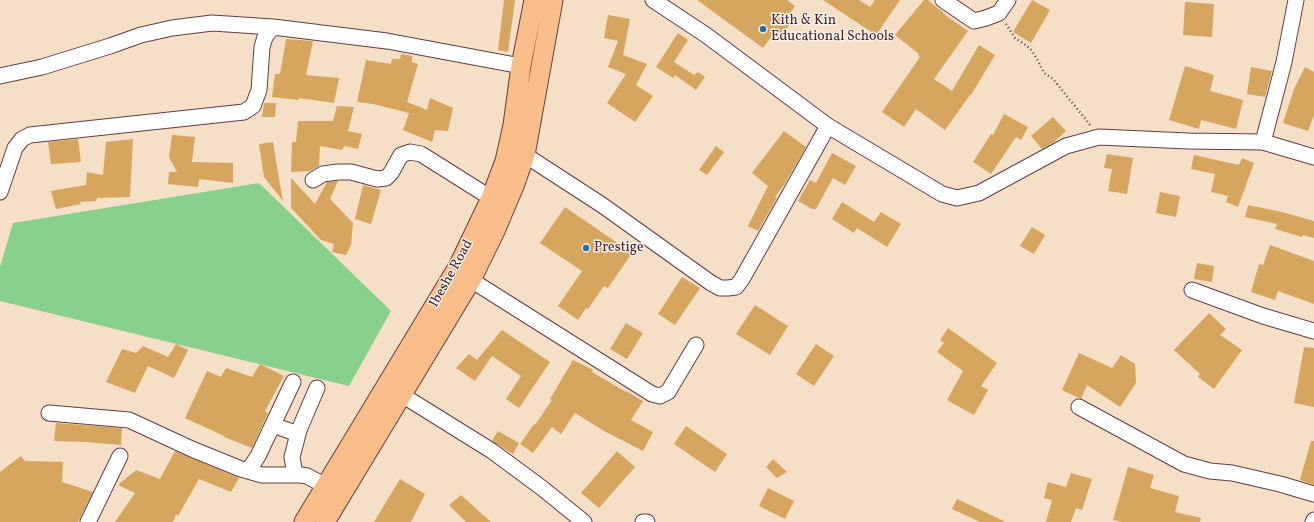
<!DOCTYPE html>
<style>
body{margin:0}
canvas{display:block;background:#f5dfc6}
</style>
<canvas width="1314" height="522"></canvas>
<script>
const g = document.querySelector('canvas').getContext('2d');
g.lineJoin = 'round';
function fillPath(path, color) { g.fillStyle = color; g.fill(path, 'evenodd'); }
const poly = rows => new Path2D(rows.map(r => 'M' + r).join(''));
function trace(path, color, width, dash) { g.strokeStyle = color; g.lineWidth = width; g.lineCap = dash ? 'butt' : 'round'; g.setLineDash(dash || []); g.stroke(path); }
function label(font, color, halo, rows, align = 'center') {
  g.font = font + ' Vollkorn,serif'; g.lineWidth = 3; g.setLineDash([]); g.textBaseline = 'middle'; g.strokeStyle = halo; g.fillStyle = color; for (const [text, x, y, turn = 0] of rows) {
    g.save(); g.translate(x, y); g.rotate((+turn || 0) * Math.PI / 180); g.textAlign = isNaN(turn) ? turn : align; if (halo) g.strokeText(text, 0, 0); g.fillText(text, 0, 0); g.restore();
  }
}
const green = poly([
 [259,183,391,311,349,386,0,301,0,267,13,223]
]);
const building = poly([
 [504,0,515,0,508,52,498,50],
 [697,0,787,0,795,6,786,19,792,22,777,42,771,37,763,48],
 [823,0,859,0,870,7,875,0,900,0,876,35],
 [924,0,928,0,948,17,968,31,934,79,952,91,979,45,995,55,971,95,970,95,945,130,916,109,904,127,882,112,920,57,918,56,919,54,895,35],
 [1032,0,1050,10,1031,43,1013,32],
 [1185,2,1214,4,1212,37,1183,35],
 [608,15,630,19,623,55,647,64,636,85,653,96,635,122,607,103,626,74,608,67,618,41,604,38],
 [678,33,688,40,674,62,694,75,698,72,705,77,696,90,675,75,673,78,656,67],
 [286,39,313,41,306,75,339,78,334,103,299,98,299,100,272,97,275,74,280,74],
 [401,54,412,56,412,62,418,64,407,102,427,110,430,98,453,108,448,131,435,130,432,142,403,130,409,113,373,104,357,102,366,60,391,64,392,59,400,59],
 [1185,66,1214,75,1210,91,1243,100,1236,129,1201,120,1199,129,1169,120],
 [1251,67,1272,71,1265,97,1247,94],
 [1305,67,1314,72,1314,115,1308,131,1283,123,1294,89],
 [264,103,276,103,275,117,262,117],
 [337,106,354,107,348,131,362,134,358,149,344,146,342,150,320,146,319,166,310,171,291,172,292,142,296,142,298,121,333,121],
 [1004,114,1028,127,1021,140,1016,137,991,174,973,162,991,134,993,135],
 [1053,117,1066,131,1053,143,1042,149,1031,136],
 [784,131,806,147,784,185,775,197,777,198,758,231,748,226,768,186,752,173],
 [172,135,195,137,192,162,233,163,233,183,199,179,198,187,168,184,169,172,177,172,169,157],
 [78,139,81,162,51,164,48,142],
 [133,139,130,197,97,198,96,201,80,202,81,204,56,209,51,191,86,185,87,172,103,175,106,142],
 [273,142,278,173,283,201,264,177,259,144],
 [716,146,724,152,707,175,699,170],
 [832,153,856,166,845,185,833,178,816,209,812,209,798,201,810,180,816,183],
 [1107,154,1133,158,1127,194,1108,191,1112,169,1104,168],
 [1194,155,1239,165,1242,158,1254,163,1238,207,1226,202,1228,196,1211,192,1215,174,1191,169],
 [291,178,315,204,327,182,338,181,330,199,353,223,351,245,346,255,332,252,334,244,321,240,291,208],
 [363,185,381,190,371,224,355,219],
 [1160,192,1180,196,1176,217,1156,213],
 [842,202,874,222,881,212,901,224,887,247,857,228,854,233,832,219],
 [1248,205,1282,212,1314,221,1314,238,1303,235,1302,237,1275,229,1277,224,1245,217],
 [565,207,632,253,608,288,604,286,588,309,586,308,578,320,558,306,582,271,540,243],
 [1032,227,1045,235,1034,254,1020,246],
 [1270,245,1314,261,1314,304,1278,291,1275,300,1251,292,1259,264,1263,265],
 [1197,263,1214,266,1212,282,1194,279],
 [682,277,700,288,675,325,658,314],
 [755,305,788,326,770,355,736,334],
 [1209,313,1226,329,1220,335,1242,350,1214,389,1198,377,1200,374,1174,350],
 [626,323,643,333,627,359,610,349],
 [948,328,997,363,981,386,988,390,974,415,947,400,963,371,937,352,944,343,940,340],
 [502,330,550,362,519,408,506,399,521,376,492,356,475,381,456,368,469,354,477,360],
 [176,344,188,350,174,378,148,366,135,393,106,382,122,349,136,353,143,346,168,357],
 [816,344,834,356,814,386,796,374],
 [1304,347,1314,348,1314,407,1294,403],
 [1079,353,1112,368,1121,355,1135,364,1136,383,1120,407,1087,385,1081,399,1062,390],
 [573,360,593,370,592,372,626,392,626,391,643,401,631,420,653,432,643,451,604,431,575,413,561,434,552,427,533,453,520,444,534,424,535,425,552,400,550,399],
 [260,364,284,376,265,411,268,413,252,448,224,437,224,436,185,418,207,371,221,377,226,368,252,377],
 [56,423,122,428,121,445,86,442,54,441],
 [686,426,727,454,715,472,674,444],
 [498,431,519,443,513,454,492,441],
 [1311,441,1314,441,1314,485,1300,480],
 [175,451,239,478,231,492,199,479,178,516,176,514,173,522,115,522,135,493,118,485,136,470,160,479],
 [617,451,635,467,599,508,581,493],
 [21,456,25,461,63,462,62,482,93,492,78,522,0,522,0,472],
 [773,459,787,472,777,478,766,467],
 [1128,467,1154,475,1150,488,1179,496,1175,512,1201,518,1200,522,1121,522,1113,520],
 [1071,473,1092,479,1082,510,1076,508,1071,522,1046,522,1052,500,1044,498,1048,482,1066,487],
 [400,479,425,494,411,522,374,522],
 [768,488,794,501,785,519,759,506],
 [461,495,491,522,466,522,449,505],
 [957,499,1006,522,980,522,952,509]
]);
const path = poly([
 [1006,24,1015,38,1027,46,1032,51,1037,59,1044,73,1053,79,1091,126]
]);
const minor = poly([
 [653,0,706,35,828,126,942,194,957,198,979,193,1066,146,1099,137,1188,141,1263,142,1314,157],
 [943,0,974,21,986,18,999,13,1008,0],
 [0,76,42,67,110,46,141,35,172,28,212,23,273,27,387,41,521,66],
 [1263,142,1284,62,1296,0],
 [525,155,602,205,711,283,720,288,728,288,736,287,742,279,828,126],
 [313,180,323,174,338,172,351,172,377,179,386,178,391,173,401,155,410,152,421,154,491,198],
 [0,192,15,148,22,139,30,135,244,112,253,106,259,90,262,47,265,37,273,27],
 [471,280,652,394,660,396,668,392,696,345],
 [1192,290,1263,316,1314,331],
 [402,395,492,451,542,488,584,522],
 [1079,407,1184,464,1210,471,1232,473,1280,484,1314,494],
 [49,413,129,420,194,450,241,469,262,475,301,475,307,476,326,486],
 [273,425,298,434],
 [248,471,258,456,293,382],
 [295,474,292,457,299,430,317,388],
 [88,522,120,456],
 [643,522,647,522],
 [1313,522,1314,520]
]);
const major = poly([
 [304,522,458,267,491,198,505,161,513,125,521,66,534,0],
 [325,522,471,280,495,231,514,186,525,155,553,0]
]);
const markers = [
 [763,29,4,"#1f6fb2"],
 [586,248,4,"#1f6fb2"]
];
const poiNames = [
 ["Kith & Kin",771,21],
 ["Educational Schools",771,37],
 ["Prestige",594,248]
];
const streetNames = [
 ["Ibeshe Road",452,274,-61]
];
fillPath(green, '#88d18d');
fillPath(building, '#d7a65e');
trace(minor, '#643c42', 17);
trace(major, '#643c42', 21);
trace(path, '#643c42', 2.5, [1, 3]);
trace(minor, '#fff', 15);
trace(major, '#f8bd88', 19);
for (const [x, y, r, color] of markers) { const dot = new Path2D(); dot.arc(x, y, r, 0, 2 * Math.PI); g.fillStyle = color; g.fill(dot); trace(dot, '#f7f3e8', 1.5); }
label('14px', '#4a1f2b', '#f7f3e8', poiNames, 'left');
label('14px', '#4a1f2b', '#f7f3e8', streetNames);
</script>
